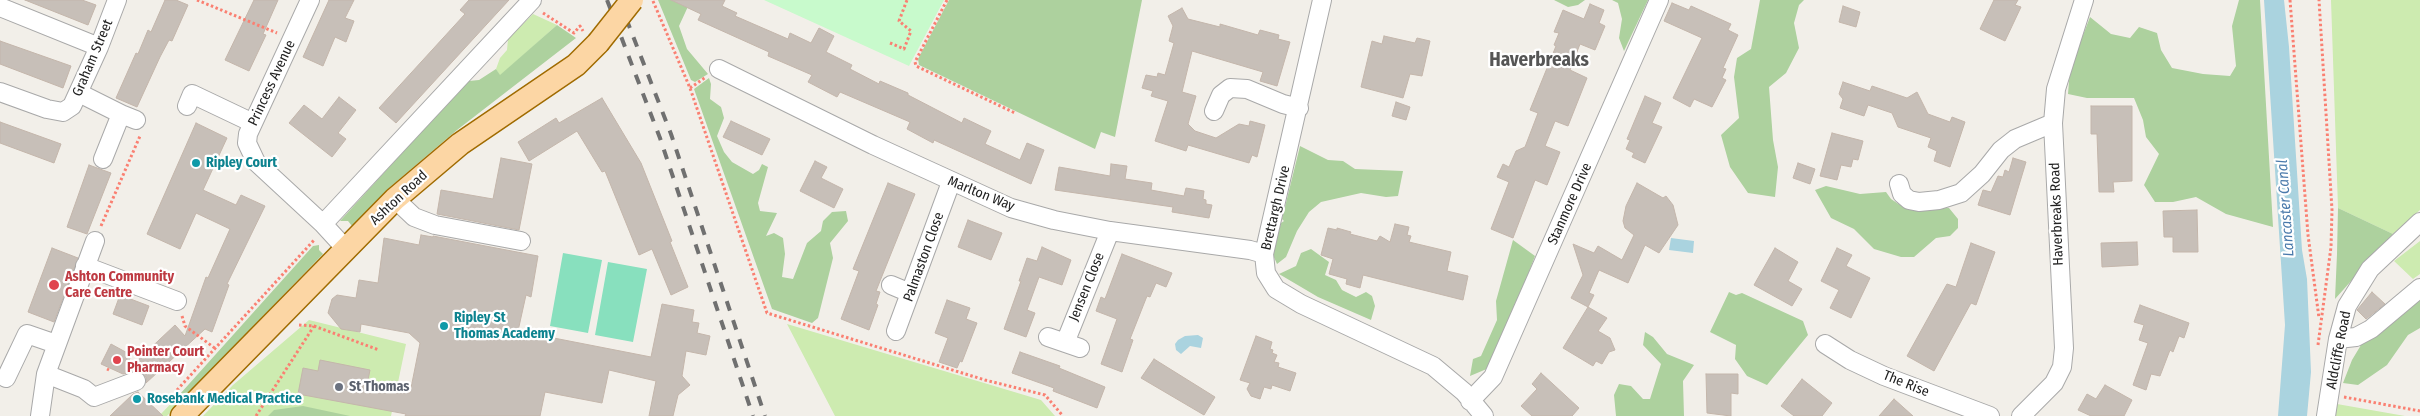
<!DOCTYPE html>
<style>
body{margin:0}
canvas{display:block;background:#f2efe9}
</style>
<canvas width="2420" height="416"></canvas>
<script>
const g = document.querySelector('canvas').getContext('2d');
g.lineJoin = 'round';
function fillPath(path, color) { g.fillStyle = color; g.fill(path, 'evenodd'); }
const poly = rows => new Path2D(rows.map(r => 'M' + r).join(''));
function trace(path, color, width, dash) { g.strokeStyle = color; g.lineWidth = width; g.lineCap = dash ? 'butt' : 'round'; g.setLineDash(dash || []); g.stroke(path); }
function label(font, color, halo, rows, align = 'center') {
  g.font = font + ' "Fira Sans Condensed",sans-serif'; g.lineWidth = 4.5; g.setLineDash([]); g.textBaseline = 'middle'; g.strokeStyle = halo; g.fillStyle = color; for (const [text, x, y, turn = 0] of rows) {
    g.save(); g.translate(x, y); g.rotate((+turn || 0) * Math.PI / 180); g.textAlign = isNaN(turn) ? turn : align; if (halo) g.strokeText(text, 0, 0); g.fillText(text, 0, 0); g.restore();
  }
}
const grass = poly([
 [2331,0,2420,0,2420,210,2393,234,2338,208],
 [533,14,557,25,500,76,496,69,500,58,507,50,508,39],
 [2420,241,2420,274,2413,279,2394,261],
 [309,320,406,344,391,416,203,416,233,385],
 [787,324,1041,400,1055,416,835,416],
 [180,394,183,399,167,416,159,416],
 [2337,404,2405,416,2335,416]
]);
const forest = poly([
 [658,0,691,0,679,26,687,49,708,74,695,82,691,80],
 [949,0,1142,0,1115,137,1101,132,1095,149,919,65,918,59],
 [1554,0,1585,0,1578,5,1568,7],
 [1612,0,1648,0,1624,51,1619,38,1622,19,1618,3],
 [1760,0,1804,0,1799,5,1794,23,1799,48,1786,73,1769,87,1773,140,1778,167,1775,197,1748,193,1730,167,1721,135,1739,118,1734,77,1737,58,1751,49],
 [2239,0,2260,0,2273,227,2226,214,2196,197,2173,202,2155,202,2144,185,2159,154,2146,137,2143,120,2134,98,2087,98,2068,94,2070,69,2090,17,2111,34,2130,38,2139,27,2157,33,2161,50,2172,68,2203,74,2230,76,2236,66,2232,26],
 [557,25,576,38,457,130,390,187,352,226,348,221,340,221,463,86,469,81,479,80,496,69,500,75],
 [709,78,711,84,710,99,721,107,724,118,717,136,724,152,732,162,753,174,759,170,762,164,768,167,758,203,760,211,777,213,766,236,774,233,783,238,785,254,782,277,793,279,807,243,821,231,823,221,832,212,846,211,848,221,830,243,833,258,818,318,812,323,772,309,694,89],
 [1300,146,1328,160,1343,161,1355,169,1403,171,1398,196,1386,197,1361,193,1321,202,1309,212,1297,231,1286,257,1277,264,1273,255,1281,223,1284,221,1282,219],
 [1826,186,1860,194,1886,192,1891,199,1900,205,1915,209,1949,208,1958,219,1958,228,1950,236,1936,238,1914,257,1901,257,1874,249,1854,229,1831,218,1815,190],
 [2338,208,2393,234,2335,299,2337,254],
 [1513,240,1535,256,1500,348,1489,368,1470,376,1473,359,1481,356,1497,320,1496,301],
 [319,245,319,250,323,254,183,399,180,394,313,246],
 [1311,249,1329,262,1325,275,1336,280,1342,290,1356,297,1366,292,1372,296,1375,306,1371,320,1318,297,1279,274,1296,266,1301,253],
 [1729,292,1736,295,1742,293,1803,321,1808,335,1767,385,1747,376,1735,359,1736,345,1710,332],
 [2420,298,2420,328,2408,335,2387,365,2358,385,2343,383,2352,360,2361,345,2398,312],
 [1645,332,1653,337,1667,354,1694,365,1683,381,1684,416,1616,416,1614,395,1619,384,1631,386,1643,399,1650,399,1661,364,1643,345],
 [303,406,350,416,268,416,274,410]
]);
const park = poly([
 [764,0,944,0,909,66]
]);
const pitch = poly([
 [563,253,602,260,588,333,550,326],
 [608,262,647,269,633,342,595,335]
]);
const water = poly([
 [2264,0,2284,0,2289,47,2302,250,2307,279,2311,372,2307,416,2278,416,2285,325],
 [1671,238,1694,241,1693,253,1669,250],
 [1198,335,1203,338,1201,348,1190,346,1181,354,1176,350,1175,344,1178,340,1185,336]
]);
const building = poly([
 [25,0,82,0,96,5,88,25,25,0],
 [165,0,176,0,188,5,172,41,169,40,160,57,137,107,116,98,136,53,138,54,148,30,151,32,165,0],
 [254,0,278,0,263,34,266,35,249,71,225,60,254,0],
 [329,0,354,0,345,18,354,21,346,42,335,37,323,66,303,57,329,0],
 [469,0,509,0,396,123,379,108,465,14,460,10,469,0],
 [671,0,725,0,722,6,737,13,735,16,788,39,790,33,811,43,819,28,834,36,826,52,852,65,850,69,879,84,880,81,908,93,908,95,962,123,964,118,991,131,985,144,1020,160,1027,143,1044,150,1031,184,934,140,933,143,907,129,910,122,840,92,837,97,808,82,812,75,768,56,769,52,698,20,701,14,671,0],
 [1994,0,2018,0,2015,5,2021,7,2005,41,1980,29,1994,0],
 [1672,3,1689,10,1691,6,1731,24,1728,30,1738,35,1723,68,1726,69,1722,78,1726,80,1712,107,1694,99,1690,107,1673,98,1702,38,1664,21,1672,3],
 [1590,4,1604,10,1599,23,1605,26,1595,50,1580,44,1570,70,1587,78,1568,126,1555,121,1545,146,1560,152,1547,185,1535,180,1513,238,1491,229,1509,182,1497,177,1503,164,1509,167,1516,151,1525,147,1538,113,1530,110,1556,46,1554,45,1559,33,1554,32,1563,10,1584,19,1590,4],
 [1843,6,1860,12,1856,27,1839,22,1843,6],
 [1182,8,1188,19,1220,27,1220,24,1258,35,1260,30,1279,35,1278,39,1290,42,1277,86,1260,81,1263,72,1192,51,1182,92,1196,96,1188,124,1195,131,1216,138,1239,124,1249,126,1250,121,1265,125,1257,157,1252,155,1249,163,1188,145,1186,151,1155,141,1168,101,1151,96,1153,91,1142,88,1146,75,1157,77,1158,73,1165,75,1174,43,1169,41,1173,26,1168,16,1182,8],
 [1384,36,1415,43,1417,38,1430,41,1422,76,1410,74,1403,98,1361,87,1372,41,1382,44,1384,36],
 [0,41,71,66,63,88,0,64,0,41],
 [1843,82,1870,91,1872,86,1907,98,1917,92,1928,114,1950,122,1952,117,1965,122,1950,167,1934,161,1937,151,1928,147,1931,138,1898,127,1892,113,1868,105,1864,116,1840,108,1843,99,1839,94,1843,82],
 [1645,96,1661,103,1652,123,1662,127,1645,163,1632,157,1634,153,1626,149,1630,140,1627,139,1645,96],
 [339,97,356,110,338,133,346,139,332,157,289,123,304,105,322,119,339,97],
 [602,98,641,163,672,241,670,242,688,287,671,295,652,249,639,255,605,171,602,172,577,131,529,161,518,142,556,118,559,123,602,98],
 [1396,102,1410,107,1406,120,1392,116,1396,102],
 [2091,106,2132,106,2132,181,2113,182,2114,192,2099,192,2097,134,2091,134,2091,106],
 [731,121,770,139,762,155,723,137,731,121],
 [0,122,61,144,54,163,0,143,0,122],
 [196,123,227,138,203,190,236,205,241,195,265,206,227,284,229,285,212,332,205,329,146,383,146,377,138,371,123,374,101,364,111,344,131,355,125,372,175,325,185,336,206,277,208,278,230,229,196,213,180,249,147,234,196,123],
 [1832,133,1863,141,1858,160,1853,159,1851,167,1841,165,1837,180,1820,176,1832,133],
 [501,158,532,164,519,230,437,214,441,190,493,199,501,158],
 [2013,158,2026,162,2010,215,1978,205,1983,190,1991,192,1998,176,2003,177,2005,170,2009,172,2013,158],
 [815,161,827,167,821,178,843,189,834,208,800,191,815,161],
 [1798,163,1815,169,1810,184,1793,178,1798,163],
 [1111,164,1127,166,1125,179,1152,183,1151,190,1184,196,1186,188,1204,191,1203,199,1206,200,1206,204,1212,205,1209,218,1172,212,1173,207,1055,190,1059,167,1110,176,1111,164],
 [89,165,111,173,87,234,67,227,89,165],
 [888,183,915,194,876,291,880,292,876,304,878,305,869,330,841,319,859,271,853,269,888,183],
 [1637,183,1663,198,1666,196,1673,205,1678,225,1659,253,1645,245,1628,283,1599,270,1589,293,1594,295,1588,307,1607,318,1598,331,1610,338,1615,350,1609,352,1602,364,1596,361,1593,366,1563,348,1588,307,1571,298,1583,275,1573,244,1594,253,1598,246,1622,260,1634,235,1625,228,1623,221,1626,206,1637,183],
 [2197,210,2198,252,2173,252,2173,237,2164,237,2163,211,2197,210],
 [968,220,1002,233,991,260,958,247,968,220],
 [1395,224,1409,227,1407,235,1411,236,1409,242,1451,252,1447,271,1468,276,1463,300,1363,275,1360,288,1346,284,1347,279,1329,274,1333,259,1321,255,1328,228,1337,230,1337,228,1351,232,1350,234,1377,241,1380,236,1390,242,1395,224],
 [421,235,433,237,433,236,538,256,531,297,526,295,518,331,651,357,662,304,694,310,692,322,699,323,697,333,710,336,706,355,686,351,682,376,690,385,678,395,673,416,649,416,656,381,609,370,602,403,545,392,540,416,405,416,406,414,298,394,303,368,318,371,320,360,370,370,367,385,410,393,420,343,409,333,361,324,360,332,341,329,328,313,332,299,337,295,356,298,359,280,378,283,384,238,419,245,421,235],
 [2137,242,2138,265,2102,267,2101,243,2137,242],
 [1971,243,1995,252,1976,305,1971,303,1934,371,1907,356,1947,284,1956,287,1971,243],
 [1042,247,1071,260,1062,285,1039,277,1027,310,1035,313,1026,337,1004,329,1021,281,1019,281,1027,258,1037,261,1042,247],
 [52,248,78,258,54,322,28,312,52,248],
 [1775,248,1798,262,1788,281,1802,289,1792,306,1754,285,1775,248],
 [1837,248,1852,255,1846,266,1870,278,1851,318,1830,308,1839,290,1821,281,1837,248],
 [1122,254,1172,273,1166,287,1156,283,1150,297,1147,296,1130,339,1133,340,1122,372,1101,364,1117,319,1096,311,1101,297,1105,299,1122,254],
 [2372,292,2385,304,2366,319,2357,310,2372,292],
 [120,295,149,306,142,325,113,314,120,295],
 [947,300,970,308,966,319,977,323,962,362,960,361,957,368,939,362,948,338,935,333,947,300],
 [2140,305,2189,323,2184,338,2179,336,2173,352,2170,350,2160,376,2151,374,2146,390,2133,385,2148,343,2139,340,2144,325,2134,322,2140,305],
 [1256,336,1272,342,1270,349,1273,350,1272,353,1277,355,1274,362,1279,363,1278,367,1296,373,1290,391,1272,385,1271,389,1264,387,1260,399,1251,396,1247,389,1250,383,1240,380,1256,336],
 [1020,352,1060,366,1059,368,1105,387,1097,408,1053,391,1054,388,1012,373,1020,352],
 [1154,359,1215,397,1204,415,1141,378,1154,359],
 [1541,373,1579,408,1572,416,1532,416,1521,406,1537,389,1532,384,1541,373],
 [1706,374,1738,374,1738,394,1731,393,1731,416,1707,413,1706,374],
 [1802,379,1832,403,1822,416,1794,416,1781,406,1802,379],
 [2105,385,2132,400,2124,416,2091,416,2078,410,2087,394,2096,399,2105,385],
 [138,392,163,416,110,416,133,394,138,392],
 [1894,399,1913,416,1879,416,1894,399]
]);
const path = poly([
 [197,0,277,33],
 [947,0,915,62,916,66,1015,113],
 [2290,0,2308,235,2319,318],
 [653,1,690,88,767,313,985,380,1045,395,1063,416],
 [543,13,574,33,580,26,583,31],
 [890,43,904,49,911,31,899,21,907,0],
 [690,88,706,77],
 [101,226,140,136],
 [182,316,185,326,216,349],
 [299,325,314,326,379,350],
 [2318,345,2331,247,2332,210,2319,0],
 [107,369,109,370],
 [177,390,315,239],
 [2344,397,2420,411],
 [256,416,314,326]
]);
const minor = poly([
 [310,0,248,134,247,143,256,162,323,224,345,248],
 [1322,0,1264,254,1266,273,1276,289,1301,304,1433,366,1464,392,1484,416],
 [0,7,99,47],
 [719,69,873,145,1011,208,1054,220,1110,231,1250,250,1264,254],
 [0,92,47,109,63,112,72,106,99,47,117,0],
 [79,93,121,114,103,159],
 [187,106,192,94,253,123],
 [1214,111,1221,95,1230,88,1247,89,1283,104,1299,108],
 [121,114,136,120],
 [1899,184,1902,194,1909,200,1919,202,1939,200,1961,193,1982,174,2001,150,2015,139,2053,123],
 [395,199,414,217,435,225,521,241],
 [323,224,532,0],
 [85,266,177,301],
 [891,285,910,293],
 [896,331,951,182],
 [1048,337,1080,348],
 [2338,339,2356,337,2371,329,2420,288],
 [1065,343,1110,231],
 [1825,344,1850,360,1884,376,1990,416],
 [46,374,84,389,94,397,136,381],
 [6,378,27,334,56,344],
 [1470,401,1493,377,1659,0],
 [40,416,46,374,95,241],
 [2021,416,2054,383,2062,367,2064,348,2053,123,2056,89,2084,0],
 [2326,416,2338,339,2347,306,2370,269,2420,222]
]);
const major = poly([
 [182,416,395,199,460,144,576,65,598,43]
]);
const rail = poly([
 [607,0,660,138,753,416],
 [619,0,671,134,765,416]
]);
const majorBridge = poly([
 [598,43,632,0]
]);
const markers = [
 [196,163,5,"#0f9aa8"],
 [54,285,6,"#e0444e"],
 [444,326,5,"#0f9aa8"],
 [117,360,5,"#e0444e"],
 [339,387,5,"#6b7280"],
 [137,399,5,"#0f9aa8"]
];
const streetNames = [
 ["Graham Street",93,58,-67],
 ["Princess Avenue",272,83,-65],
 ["Marlton Way",981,194,22],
 ["Ashton Road",399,198,-43],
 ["Stanmore Drive",1570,204,-66],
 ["Brettargh Drive",1276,208,-77],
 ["Haverbreaks Road",2057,214,-92],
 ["Palmaston Close",924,257,-70],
 ["Jensen Close",1087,287,-68],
 ["Aldcliffe Road",2339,350,-79],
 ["The Rise",1906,384,22]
];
const cultureNames = [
 ["Ripley Court",206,163],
 ["Ripley St",454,318],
 ["Thomas Academy",454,334],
 ["Rosebank Medical Practice",147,399]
];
const healthNames = [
 ["Ashton Community",65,277],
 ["Care Centre",65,293],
 ["Pointer Court",127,352],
 ["Pharmacy",127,368]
];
const worshipNames = [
 ["St Thomas",349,387]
];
const waterNames = [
 ["Lancaster Canal",2286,208,-94]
];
const districtNames = [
 ["Haverbreaks",1539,61]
];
fillPath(grass, '#cdebb0');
fillPath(forest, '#add19e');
fillPath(park, '#c8facc');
fillPath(pitch, '#88e0be');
fillPath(water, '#aad3df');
fillPath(building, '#c7bfb8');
trace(building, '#c4b6ab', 1);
trace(minor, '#a9a9a9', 20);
trace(major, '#a06b00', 25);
trace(path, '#fa8072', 3, [2.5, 2.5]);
trace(minor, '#fff', 18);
trace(major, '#fcd6a4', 22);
trace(rail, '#707070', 4, [10, 10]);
trace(majorBridge, '#a06b00', 25, []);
trace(majorBridge, '#fcd6a4', 22);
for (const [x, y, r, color] of markers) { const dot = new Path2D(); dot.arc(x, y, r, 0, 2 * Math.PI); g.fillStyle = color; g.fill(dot); trace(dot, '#fff', 2); }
label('14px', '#222', '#fff', streetNames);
label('bold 14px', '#0d838f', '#fff', cultureNames, 'left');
label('bold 14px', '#be3a42', '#fff', healthNames, 'left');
label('bold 14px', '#5b616d', '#fff', worshipNames, 'left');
label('italic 15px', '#4a7aab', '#fff', waterNames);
label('bold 19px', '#555', '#fff', districtNames);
</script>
